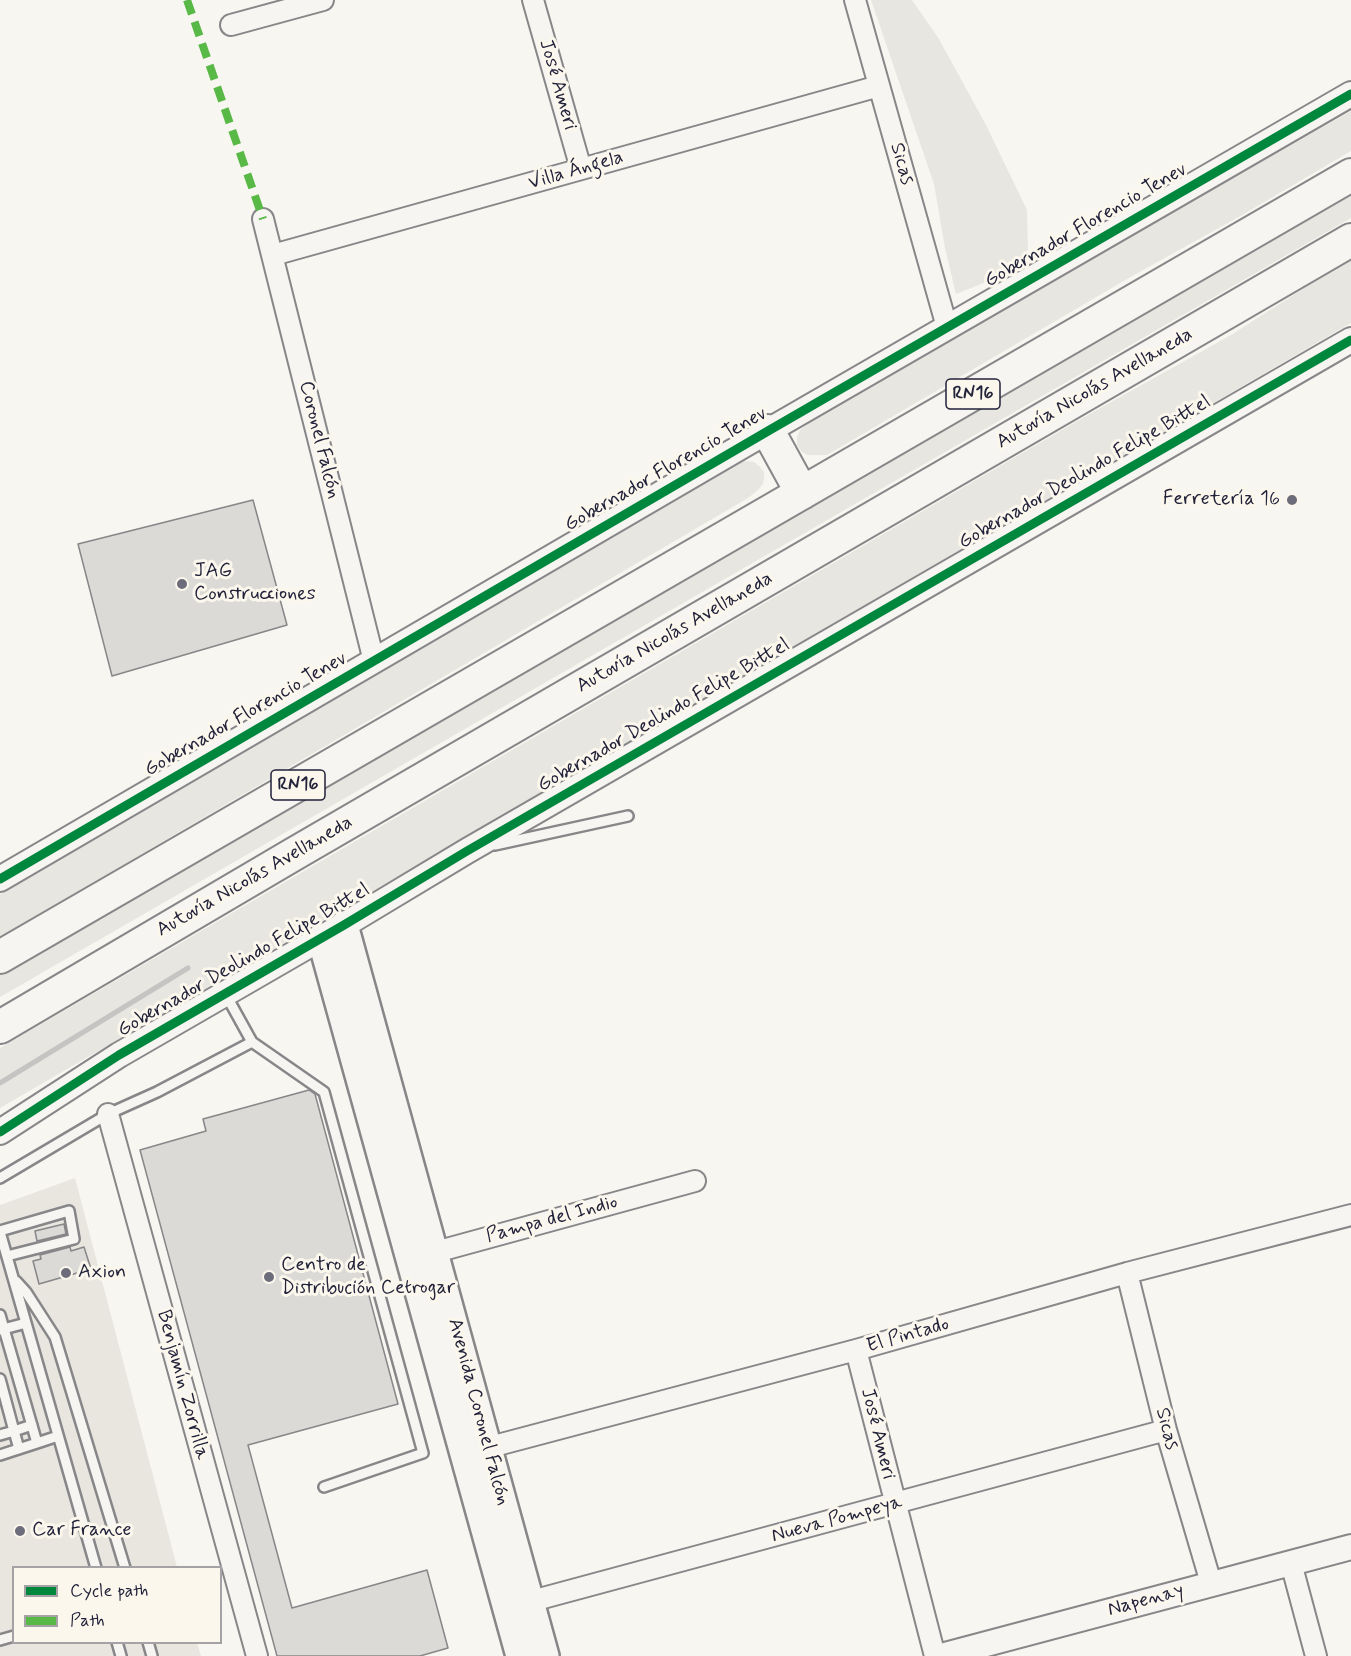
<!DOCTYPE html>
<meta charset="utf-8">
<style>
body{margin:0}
#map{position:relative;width:1351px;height:1656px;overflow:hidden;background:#f8f6f0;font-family:Mynerve,sans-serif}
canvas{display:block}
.legend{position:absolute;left:12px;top:1566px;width:210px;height:78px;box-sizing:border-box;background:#fbf7ec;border:2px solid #a4a2a5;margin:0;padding:8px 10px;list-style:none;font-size:18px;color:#22223b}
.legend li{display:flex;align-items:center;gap:12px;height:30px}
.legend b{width:30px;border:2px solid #a4a2a5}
</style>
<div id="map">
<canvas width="1351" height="1656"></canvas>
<ul class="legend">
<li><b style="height:8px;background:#00873e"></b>Cycle path</li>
<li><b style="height:8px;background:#58b947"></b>Path</li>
</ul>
</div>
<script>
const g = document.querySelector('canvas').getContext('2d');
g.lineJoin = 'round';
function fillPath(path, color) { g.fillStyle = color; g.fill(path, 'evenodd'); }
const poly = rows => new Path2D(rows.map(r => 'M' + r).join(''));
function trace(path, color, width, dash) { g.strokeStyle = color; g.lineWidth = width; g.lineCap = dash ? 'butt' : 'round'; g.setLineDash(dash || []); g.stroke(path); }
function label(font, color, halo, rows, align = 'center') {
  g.font = font + ' Mynerve,sans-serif'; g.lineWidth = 6; g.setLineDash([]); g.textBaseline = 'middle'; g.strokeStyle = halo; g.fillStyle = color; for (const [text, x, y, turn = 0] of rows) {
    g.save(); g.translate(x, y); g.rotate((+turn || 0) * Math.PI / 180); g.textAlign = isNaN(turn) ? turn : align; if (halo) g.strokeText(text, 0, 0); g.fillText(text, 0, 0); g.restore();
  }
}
const built = poly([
 [75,1178,177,1567,14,1568,14,1642,197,1643,201,1656,0,1656,0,1205]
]);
const green = poly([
 [871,0,912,0,939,39,986,125,1027,210,1028,250,1009,273,956,294,945,248,934,184],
 [1351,111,1351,151,1244,214,1127,279,827,455,807,455,801,451,797,445,797,437,800,430,815,418,832,406],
 [1351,193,1351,218,0,997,0,971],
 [1351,258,1351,323,0,1108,0,1048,1086,416,1231,335],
 [745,461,754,462,760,467,764,472,764,477,763,484,758,490,748,498,0,937,0,894,730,465]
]);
const stream = poly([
 [0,1083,188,968]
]);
const building = poly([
 [253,500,287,625,112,676,78,544,253,500],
 [309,1090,315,1094,398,1404,248,1445,292,1608,427,1570,448,1648,420,1656,277,1656,140,1150,206,1131,203,1119,309,1090],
 [64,1224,66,1234,37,1241,35,1231,64,1224],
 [70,1247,71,1251,84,1247,91,1269,39,1284,33,1261,41,1259,40,1255,70,1247]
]);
const service = poly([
 [495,845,628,816],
 [226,995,252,1042,324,1092,423,1453,324,1487],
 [0,1178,108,1114,157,1092,252,1042],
 [0,1231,69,1211,74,1239,7,1256],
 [0,1232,96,1568],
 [16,1281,26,1292,55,1337,125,1568],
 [0,1315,37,1443,0,1455],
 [0,1330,26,1323],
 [0,1379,14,1431,0,1435],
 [37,1443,58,1436],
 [19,1449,14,1431,32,1425],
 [0,1640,14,1636],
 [117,1642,121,1656],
 [148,1642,152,1656]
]);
const minor = poly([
 [533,0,581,169],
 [855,0,947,327],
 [231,25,323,0],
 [263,219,374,661],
 [273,255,879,86],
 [108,1114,257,1656],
 [421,1256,695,1181],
 [1127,1273,1166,1430,1211,1583],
 [856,1350,935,1656],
 [475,1451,856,1350,1127,1273,1351,1215],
 [1291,1563,1316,1656],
 [517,1605,1166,1430]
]);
const tertiary = poly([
 [0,879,768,431,1351,94],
 [0,1132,119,1055,344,925,467,851,1351,340],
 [941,1656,1351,1547]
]);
const secondary = poly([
 [344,925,545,1656],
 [321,938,520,1656]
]);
const trunk = poly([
 [768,431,802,493],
 [0,957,1351,175],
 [0,1027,294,854,1351,240]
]);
const quiet = poly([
 [187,0,263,219]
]);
const cycleway = poly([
 [0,879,768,431,1351,94],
 [0,1132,119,1055,344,925,467,851,1351,340]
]);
const markers = [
 [1292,500,6,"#6d6c7a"],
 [182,584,6,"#6d6c7a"],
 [66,1273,6,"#6d6c7a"],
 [269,1277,6,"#6d6c7a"],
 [20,1531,6,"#6d6c7a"]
];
const shields = [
 [973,394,54],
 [298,785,54]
];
const shieldNames = [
 ["RN16",973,394],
 ["RN16",298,785]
];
const streetNames = [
 ["José Ameri",557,85,74],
 ["Sicas",901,164,74],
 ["Villa Ángela",576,171,-16],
 ["Gobernador Florencio Tenev",1086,226,-30],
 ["Autovía Nicolás Avellaneda",1095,389,-30],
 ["Coronel Falcón",319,440,76],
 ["Gobernador Florencio Tenev",666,470,-30],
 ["Gobernador Deolindo Felipe Bittel",1085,473,-30],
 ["Autovía Nicolás Avellaneda",675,633,-30],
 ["Gobernador Florencio Tenev",246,715,-30],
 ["Gobernador Deolindo Felipe Bittel",664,716,-30],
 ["Autovía Nicolás Avellaneda",255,877,-30],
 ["Gobernador Deolindo Felipe Bittel",244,961,-30],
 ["Pampa del Indio",552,1220,-15],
 ["El Pintado",908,1336,-16],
 ["Benjamín Zorrilla",182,1385,75],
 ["Avenida Coronel Falcón",478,1412,75],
 ["Sicas",1166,1429,75],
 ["José Ameri",877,1434,76],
 ["Nueva Pompeya",837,1520,-15],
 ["Napenay",1146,1601,-15]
];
const poiNames = [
 ["Ferretería 16",1280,500,"right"],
 ["JAG",194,572],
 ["Construcciones",194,595],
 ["Centro de",281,1266],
 ["Distribución Cetrogar",281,1289],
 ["Axion",78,1273],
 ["Car France",32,1531]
];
fillPath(built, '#e9e6e0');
fillPath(green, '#e8e6e0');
trace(stream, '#c6c4c3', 5);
fillPath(building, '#dbdad7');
trace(building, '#878688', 1.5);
trace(service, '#878688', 14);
trace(minor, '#878688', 24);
trace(tertiary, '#878688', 28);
trace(secondary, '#878688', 32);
trace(trunk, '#878688', 36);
trace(service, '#f6f5f1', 9);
trace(minor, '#f6f5f1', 20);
trace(tertiary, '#f6f5f1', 24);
trace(secondary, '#f6f5f1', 27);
trace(trunk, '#f6f5f1', 32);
trace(quiet, '#58b947', 8, [15, 8]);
trace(cycleway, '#00873e', 9);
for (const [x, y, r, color] of markers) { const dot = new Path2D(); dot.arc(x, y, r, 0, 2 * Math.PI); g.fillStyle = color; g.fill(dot); trace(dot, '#fbf7ec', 2); }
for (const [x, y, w] of shields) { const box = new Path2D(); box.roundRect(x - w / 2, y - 15, w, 30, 4.5); g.fillStyle = '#fbf7ec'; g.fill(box); trace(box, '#22223b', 1.5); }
label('bold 18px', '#22223b', null, shieldNames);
label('20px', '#22223b', '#fbf7ec', streetNames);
label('20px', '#22223b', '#fbf7ec', poiNames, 'left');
</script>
